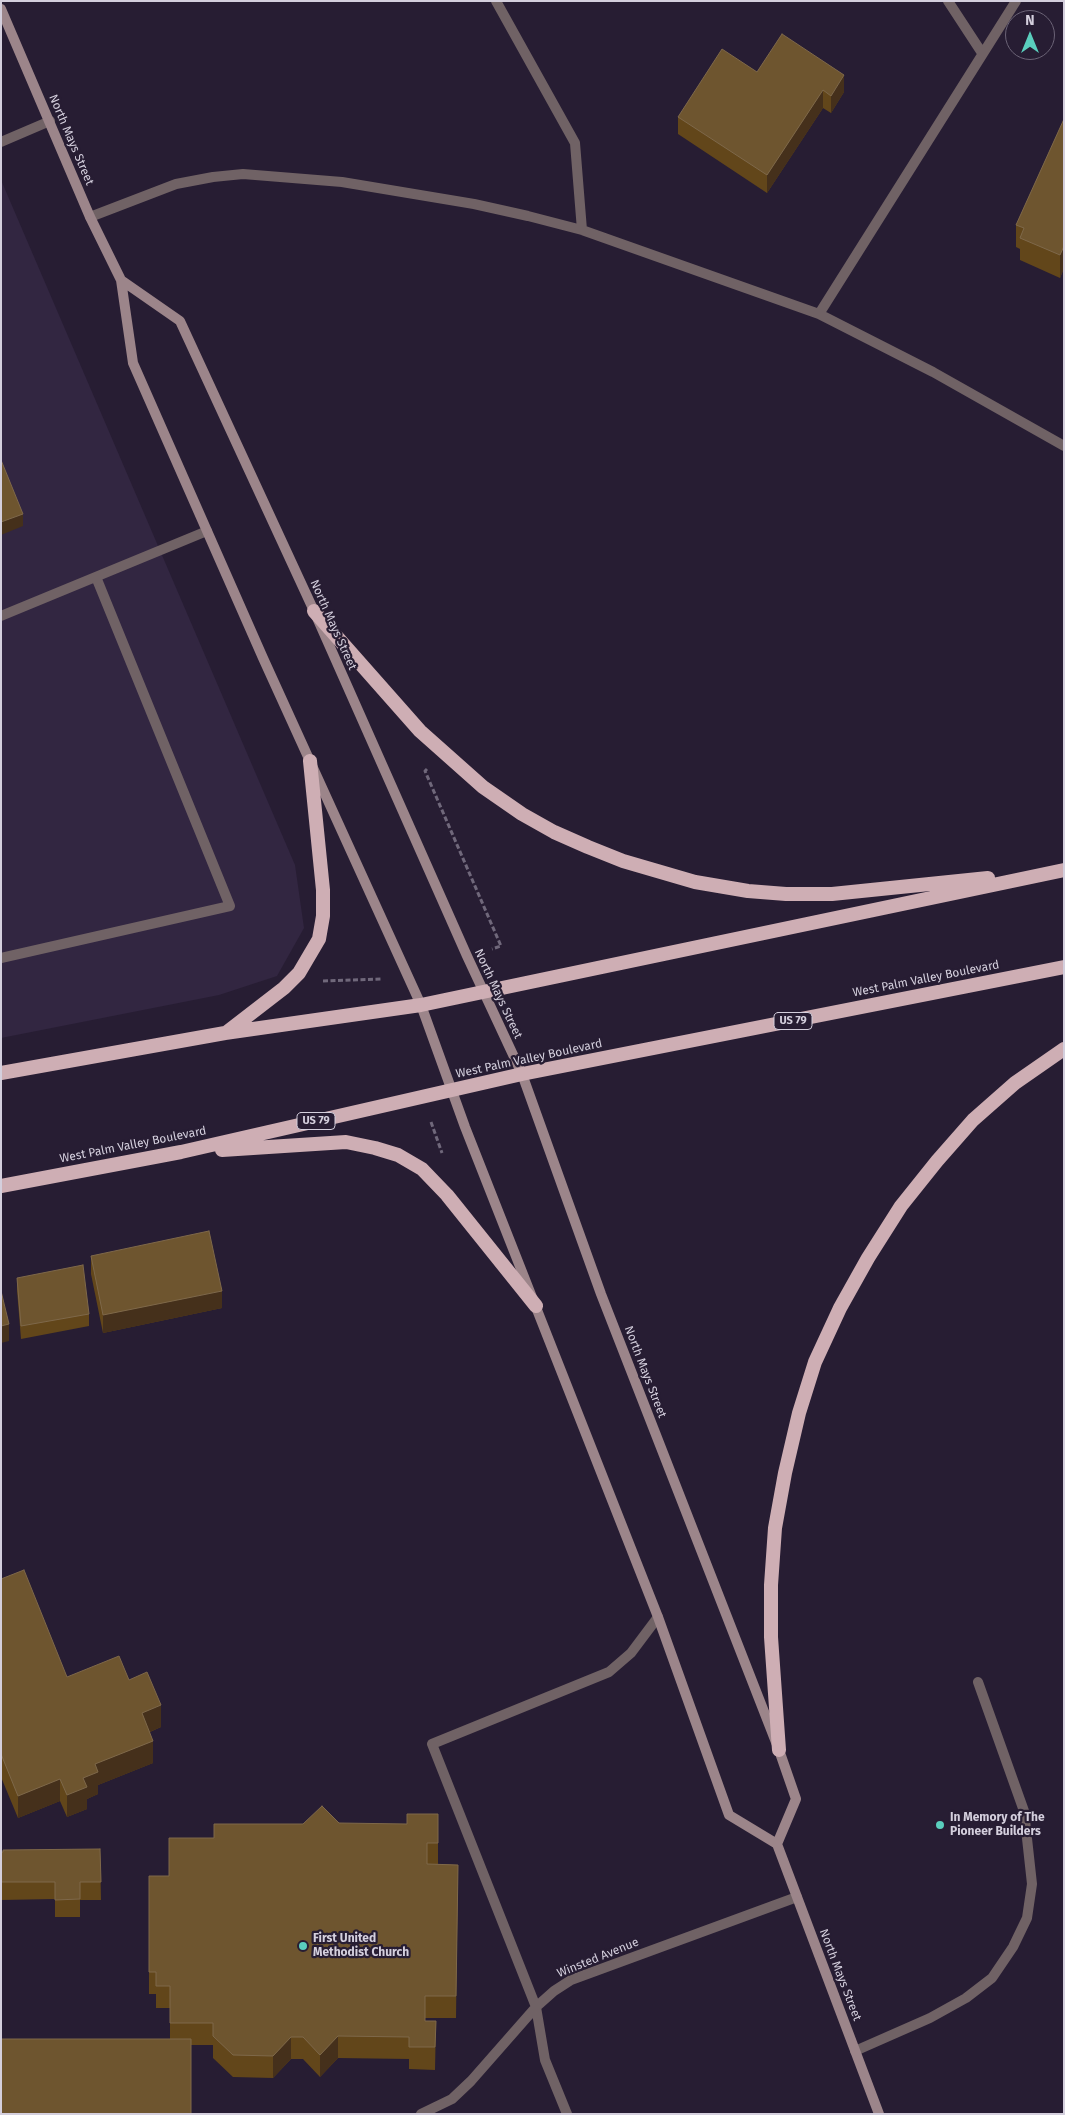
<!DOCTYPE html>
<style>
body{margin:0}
#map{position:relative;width:1065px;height:2115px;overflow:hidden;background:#271d33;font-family:"Fira Sans",sans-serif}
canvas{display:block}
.frame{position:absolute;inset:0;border:2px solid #d4cfdd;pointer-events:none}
.north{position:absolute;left:1005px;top:10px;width:50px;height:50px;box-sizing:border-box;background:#271d33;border:1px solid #6c6477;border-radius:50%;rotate:0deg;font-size:14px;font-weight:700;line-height:20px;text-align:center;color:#d4cfdd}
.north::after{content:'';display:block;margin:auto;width:18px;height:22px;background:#5acebd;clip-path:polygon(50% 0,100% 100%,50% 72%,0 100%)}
</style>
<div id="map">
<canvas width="1065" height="2115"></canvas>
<div class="frame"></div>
<div class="north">N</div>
</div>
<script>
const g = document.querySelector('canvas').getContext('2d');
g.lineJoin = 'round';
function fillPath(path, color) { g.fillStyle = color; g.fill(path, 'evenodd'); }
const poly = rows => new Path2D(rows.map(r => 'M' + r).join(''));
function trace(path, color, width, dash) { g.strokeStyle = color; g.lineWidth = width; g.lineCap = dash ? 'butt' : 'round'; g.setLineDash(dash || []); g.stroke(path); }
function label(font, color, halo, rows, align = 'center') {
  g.font = font + ' "Fira Sans",sans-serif'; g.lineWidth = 4.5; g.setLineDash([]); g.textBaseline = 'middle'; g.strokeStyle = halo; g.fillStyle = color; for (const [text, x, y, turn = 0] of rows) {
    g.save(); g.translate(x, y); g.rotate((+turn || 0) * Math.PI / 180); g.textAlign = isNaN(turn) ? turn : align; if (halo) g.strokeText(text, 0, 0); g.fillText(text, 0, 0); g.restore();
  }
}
const built = poly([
 [1,180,295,865,304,928,277,976,219,995,1,1038]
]);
const path = poly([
 [427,769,425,771,501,946,492,949],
 [323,981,381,979],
 [431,1122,442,1153]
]);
const service = poly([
 [496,1,575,143,582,230],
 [948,1,982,53],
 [90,217,176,184,213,177,243,174,342,182,474,204,528,216,582,230,819,314,933,372,1064,446],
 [819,314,1016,1],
 [1,616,207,531],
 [1,958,230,906,96,577],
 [421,2114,452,2099,471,2081,536,2007,554,1991,571,1980,797,1897],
 [567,2114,545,2060,536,2007,432,1744,609,1672,631,1653,658,1617]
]);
const minor = poly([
 [1,142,50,121],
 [855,2051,930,2018,966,1998,992,1978,1013,1947,1027,1918,1032,1884,1024,1811,978,1682]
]);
const secondary = poly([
 [1,9,90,217,121,280,133,363,263,658,421,1005,465,1127,658,1617,729,1815,777,1844,879,2114],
 [121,280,180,321,314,611,467,956,522,1074,601,1294,779,1750,796,1799,777,1844]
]);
const trunk = poly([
 [314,611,420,731,483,787,522,814,554,832,588,847,623,861,695,882,748,891,786,894,832,894,988,878],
 [227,1032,284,988,299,973,319,939,323,916,323,890,310,761],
 [1,1073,225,1033,421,1005,1064,870],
 [222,1150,346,1142,375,1148,398,1155,422,1169,447,1195,536,1306],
 [1,1186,181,1152,522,1074,1064,967],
 [779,1750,771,1637,771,1585,775,1528,785,1473,799,1413,815,1362,840,1308,868,1258,901,1206,937,1161,973,1120,1015,1083,1064,1049]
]);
const wall = poly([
 [757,72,844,92,831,113,823,108,767,193,678,134,678,117],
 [1064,119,1064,268,1060,278,1020,260,1020,249,1016,247,1016,225],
 [91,1256,222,1308,103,1333,91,1274],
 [17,1278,89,1314,89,1326,21,1339,17,1290],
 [1,1579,67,1677,129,1680,161,1727,150,1732,153,1763,98,1785,98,1794,87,1799,87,1809,67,1817,60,1801,18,1818,1,1777],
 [438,1814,438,1864,458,1865,456,2018,425,2018,425,2021,436,2021,435,2070,409,2069,409,2059,338,2058,320,2077,303,2059,291,2059,273,2078,233,2077,213,2058,213,2045,191,2045,170,2039,170,2008,156,2008,156,1994,149,1994,149,1876,169,1876,214,1838,303,1824,407,1824],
 [100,1849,101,1900,80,1900,80,1917,55,1917,55,1899,1,1900,1,1852]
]);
const shadedWall = poly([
 [844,75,844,92,831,113,831,96],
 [823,90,823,108,767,193,767,175],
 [1064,246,1064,268,1060,278,1060,255],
 [23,514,23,526,1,535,1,522],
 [222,1291,222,1308,103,1333,103,1315],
 [9,1324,9,1341,1,1343,1,1326],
 [161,1705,161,1727,142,1735,142,1713],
 [153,1741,153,1763,98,1785,98,1794,87,1799,87,1809,67,1817,67,1795,95,1764],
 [60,1779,60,1801,18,1818,18,1796],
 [338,2036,338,2058,320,2077,320,2055],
 [291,2037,291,2059,273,2078,273,2056]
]);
const building = poly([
 [782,34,844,75,831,96,823,90,767,175,678,117,722,49,757,72,782,34],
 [1064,119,1064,246,1060,255,1020,238,1024,228,1016,225,1064,119],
 [1,460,23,514,1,522,1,460],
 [209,1231,222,1291,103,1315,91,1256,209,1231],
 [83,1265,89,1314,21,1326,17,1278,83,1265],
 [1,1291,9,1324,1,1326,1,1291],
 [24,1570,67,1677,119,1656,129,1680,147,1672,161,1705,142,1713,153,1741,95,1764,98,1772,83,1778,87,1787,67,1795,60,1779,18,1796,1,1754,1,1579,24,1570],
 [322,1806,339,1823,407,1824,407,1814,438,1814,438,1843,427,1843,427,1864,458,1865,456,1996,425,1996,425,2021,436,2021,435,2047,409,2047,409,2037,338,2036,320,2055,303,2037,291,2037,273,2056,233,2055,213,2036,213,2023,170,2023,170,1986,156,1986,156,1972,149,1972,149,1876,169,1876,169,1838,214,1838,214,1824,303,1824,322,1806],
 [100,1849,101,1882,80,1882,80,1899,55,1900,55,1882,1,1882,1,1852,3,1852,3,1850,100,1849],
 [1,2039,191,2039,191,2114,1,2114,1,2039]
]);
const markers = [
 [940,1825,5,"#5acebd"],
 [303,1946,5,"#5acebd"]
];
const shields = [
 [793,1021,38],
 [316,1121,38]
];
const shieldNames = [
 ["US 79",793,1021],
 ["US 79",316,1121]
];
const streetNames = [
 ["North Mays Street",71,140,67],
 ["North Mays Street",333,625,66],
 ["West Palm Valley Boulevard",926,979,-11],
 ["North Mays Street",498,994,65],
 ["West Palm Valley Boulevard",529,1059,-12],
 ["West Palm Valley Boulevard",133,1145,-11],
 ["North Mays Street",645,1372,69],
 ["Winsted Avenue",598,1958,-22],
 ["North Mays Street",840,1975,69]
];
const poiNames = [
 ["In Memory of The",950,1818],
 ["Pioneer Builders",950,1832],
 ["First United",313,1939],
 ["Methodist Church",313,1953]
];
fillPath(built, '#322641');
trace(path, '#70687b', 3, [5, 2.5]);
trace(service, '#706265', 10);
trace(minor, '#706265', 10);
trace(secondary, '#9c858a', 10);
trace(trunk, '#ceaeb4', 14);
fillPath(wall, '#62461a');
fillPath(shadedWall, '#45301b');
fillPath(building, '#6e552f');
trace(building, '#7e684a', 1);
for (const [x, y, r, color] of markers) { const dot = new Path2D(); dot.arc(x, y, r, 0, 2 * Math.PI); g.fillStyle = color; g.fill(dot); trace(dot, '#271d33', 2); }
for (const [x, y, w] of shields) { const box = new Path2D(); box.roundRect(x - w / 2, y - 8.5, w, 17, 4); g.fillStyle = '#271d33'; g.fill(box); trace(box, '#d4cfdd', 1); }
label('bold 11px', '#d4cfdd', null, shieldNames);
label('12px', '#d4cfdd', '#271d33', streetNames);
label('bold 12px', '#d4cfdd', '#271d33', poiNames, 'left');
</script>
